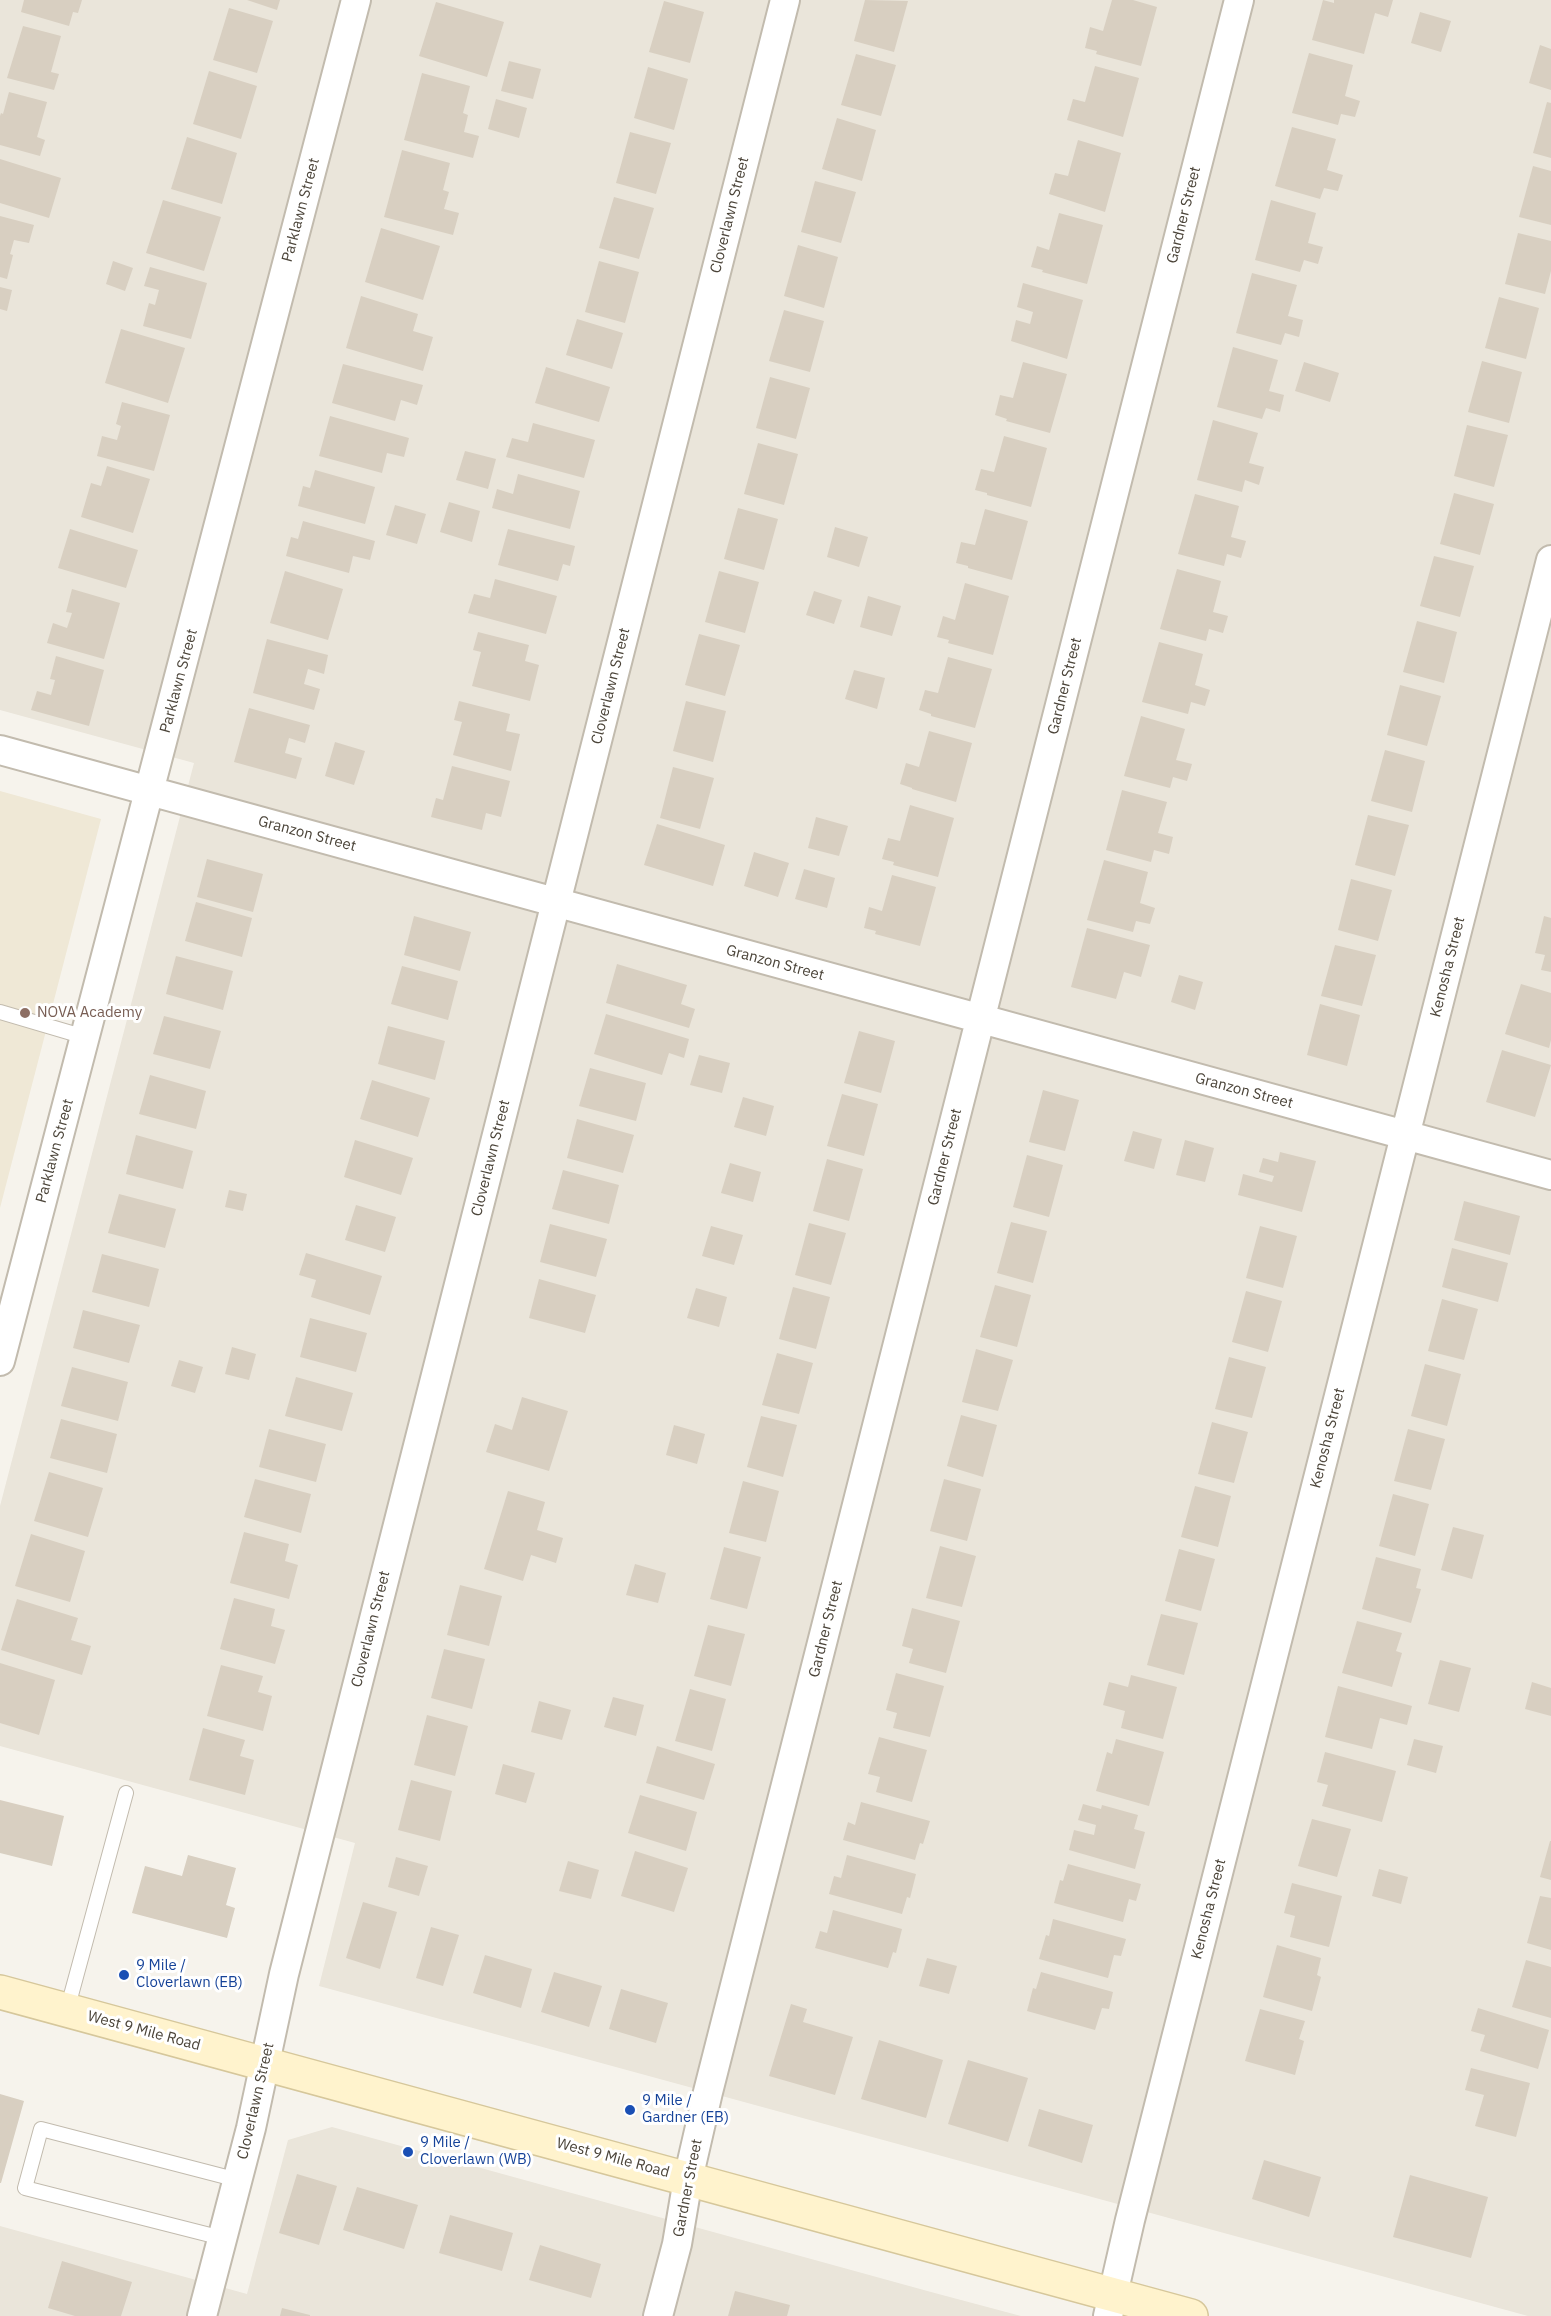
<!DOCTYPE html>
<style>
body{margin:0}
canvas{display:block;background:#f6f3ec}
</style>
<canvas width="1551" height="2316"></canvas>
<script>
const g = document.querySelector('canvas').getContext('2d');
g.lineJoin = 'round';
function fillPath(path, color) { g.fillStyle = color; g.fill(path, 'evenodd'); }
const poly = rows => new Path2D(rows.map(r => 'M' + r).join(''));
function trace(path, color, width, dash) { g.strokeStyle = color; g.lineWidth = width; g.lineCap = dash ? 'butt' : 'round'; g.setLineDash(dash || []); g.stroke(path); }
function label(font, color, halo, rows, align = 'center') {
  g.font = font + ' "IBM Plex Sans",sans-serif'; g.lineWidth = 6; g.setLineDash([]); g.textBaseline = 'middle'; g.strokeStyle = halo; g.fillStyle = color; for (const [text, x, y, turn = 0] of rows) {
    g.save(); g.translate(x, y); g.rotate((+turn || 0) * Math.PI / 180); g.textAlign = isNaN(turn) ? turn : align; if (halo) g.strokeText(text, 0, 0); g.fillText(text, 0, 0); g.restore();
  }
}
const residential = poly([
 [0,0,1551,0,1551,2316,1528,2316,319,1986,355,1843,0,1746,0,1506,194,763,0,710],
 [332,2127,931,2292,1021,2316,0,2316,0,2226,247,2294,288,2140]
]);
const education = poly([
 [0,791,101,819,0,1208]
]);
const building = poly([
 [24,0,82,0,78,13,73,12,69,26,21,12],
 [247,0,280,0,277,10],
 [865,0,908,1,894,52,854,41],
 [1112,0,1133,0,1157,7,1141,66,1096,54,1097,51,1085,48,1090,27,1103,31],
 [1323,0,1334,3,1334,0,1393,0,1388,17,1375,13,1364,54,1312,40],
 [664,1,704,12,690,63,649,52],
 [436,2,504,22,487,77,419,56],
 [229,8,273,21,257,73,213,60],
 [1420,12,1451,21,1441,52,1411,43],
 [23,26,61,36,51,72,59,74,54,90,7,78],
 [1540,45,1551,49,1551,90,1529,83],
 [1309,53,1353,65,1345,96,1360,101,1355,117,1341,114,1338,125,1292,113],
 [856,54,896,65,881,116,841,105],
 [509,61,541,69,533,99,501,91],
 [1095,66,1139,78,1123,137,1067,120,1073,99,1085,102],
 [648,67,688,79,674,130,634,118],
 [209,71,257,86,241,139,193,124],
 [422,73,470,86,463,113,468,115,464,132,479,136,473,158,404,140],
 [9,92,47,102,37,137,45,140,40,156,0,145,0,116,1,113,3,114],
 [496,99,527,108,519,138,488,129],
 [1547,102,1551,103,1551,158,1533,153],
 [837,118,876,130,862,181,822,169],
 [1292,127,1336,139,1327,170,1343,175,1338,191,1324,188,1320,199,1275,186],
 [630,132,671,143,656,194,616,183],
 [187,137,237,153,222,204,171,189],
 [1078,140,1121,153,1105,212,1049,194,1055,173,1068,176],
 [402,150,450,163,443,190,449,192,444,209,459,213,453,235,384,217],
 [0,159,61,178,49,218,0,203],
 [1533,166,1551,171,1551,225,1519,217],
 [815,181,856,192,841,243,801,232],
 [614,197,654,208,639,259,599,248],
 [163,200,221,217,204,271,146,253],
 [1271,200,1316,213,1308,243,1323,247,1318,264,1304,260,1300,272,1255,260],
 [1059,213,1103,225,1087,284,1042,272,1043,270,1031,267,1037,246,1049,250],
 [0,216,34,225,29,243,14,240,10,254,13,255,7,279,0,277],
 [381,228,440,246,423,300,365,282],
 [1518,233,1551,241,1551,271,1545,294,1505,284],
 [798,245,838,257,824,308,784,296],
 [113,261,133,268,125,291,106,284],
 [599,261,639,272,625,323,585,312],
 [150,267,207,283,191,339,143,326,149,303,155,305,159,290,144,286],
 [1252,273,1297,285,1288,316,1303,320,1299,337,1285,333,1281,345,1236,333],
 [1023,283,1083,300,1067,359,1011,341,1016,320,1030,324,1033,312,1017,307],
 [0,287,12,290,7,311,0,309],
 [361,296,418,314,413,331,433,337,423,371,346,348],
 [1499,297,1539,308,1526,359,1485,348],
 [784,310,824,321,810,372,769,361],
 [577,319,623,333,612,369,566,355],
 [121,329,185,348,168,403,105,383],
 [1233,347,1278,360,1269,391,1284,395,1280,412,1266,408,1262,419,1217,407],
 [1482,361,1522,372,1509,423,1468,412],
 [1023,362,1067,374,1050,433,1006,421,1007,419,995,415,1000,395,1013,398],
 [1304,362,1339,373,1330,402,1295,391],
 [343,364,423,385,417,405,401,400,395,421,332,403],
 [546,367,610,387,599,422,535,403],
 [770,377,810,388,796,439,756,428],
 [122,402,170,415,154,471,97,456,102,436,117,440,121,426,116,424],
 [330,416,409,438,404,457,387,453,382,473,319,456],
 [1213,420,1258,433,1249,463,1264,467,1259,485,1245,480,1242,492,1197,480],
 [533,423,595,440,584,478,506,457,512,438,528,442],
 [1467,425,1508,435,1494,487,1454,476],
 [1004,436,1047,448,1031,507,987,495,987,493,975,490,981,469,994,472],
 [758,443,798,454,784,505,744,494],
 [465,451,496,459,488,489,456,480],
 [107,466,150,479,133,533,81,517,91,483,101,486],
 [315,470,375,487,365,524,298,506,303,486,310,488],
 [518,474,580,491,570,529,492,508,497,489,513,494],
 [1454,493,1494,504,1480,555,1440,544],
 [1195,494,1239,506,1231,537,1246,541,1241,558,1227,554,1224,566,1178,554],
 [449,502,480,511,472,542,440,532],
 [395,505,426,514,417,544,386,535],
 [738,508,778,519,764,570,724,559],
 [985,509,1028,521,1012,580,968,568,968,566,956,563,961,542,975,545],
 [303,521,375,541,370,560,353,556,349,573,286,556,291,537,298,539],
 [835,527,868,537,859,567,827,557],
 [70,529,138,550,126,588,58,568],
 [508,529,575,546,570,566,563,564,558,581,498,565],
 [1434,556,1474,566,1460,617,1420,606],
 [1177,569,1221,581,1213,612,1228,616,1223,633,1209,629,1206,641,1160,629],
 [285,571,343,589,328,640,270,623],
 [719,571,759,582,745,633,705,622],
 [495,579,557,596,546,634,468,613,474,594,490,598],
 [965,583,1009,596,993,655,948,643,949,640,937,637,943,616,955,620],
 [72,589,120,603,104,659,47,643,53,623,67,628,72,613,66,612],
 [814,591,842,600,834,624,806,615],
 [868,596,901,606,892,636,860,627],
 [1417,621,1457,632,1444,683,1403,672],
 [478,632,529,645,525,661,539,665,530,701,472,686,481,652,473,650],
 [699,634,740,645,725,696,685,685],
 [267,639,328,655,324,674,308,669,304,684,320,689,314,710,253,693],
 [1159,642,1203,654,1195,685,1210,690,1205,706,1191,702,1188,714,1142,702],
 [56,656,104,670,89,726,31,710,37,691,51,695,55,680,50,679],
 [948,657,992,669,975,728,931,716,931,714,919,710,925,690,938,693],
 [854,670,885,678,877,709,845,699],
 [1400,685,1441,696,1427,746,1387,735],
 [459,701,510,714,506,731,520,734,511,771,453,755,462,722,454,720],
 [686,701,726,711,713,762,673,751],
 [249,708,310,725,305,743,289,738,285,753,302,758,296,779,234,762],
 [1141,716,1185,729,1176,760,1192,764,1187,781,1173,777,1170,788,1124,776],
 [929,731,972,743,956,802,912,789,912,788,900,784,906,763,919,767],
 [335,742,365,751,354,785,325,776],
 [1385,750,1425,761,1412,812,1371,801],
 [452,766,510,781,501,817,486,813,482,830,431,817,436,798,443,800],
 [673,767,714,778,700,829,660,818],
 [1122,790,1167,802,1158,833,1173,837,1169,854,1154,850,1151,862,1106,850],
 [910,805,954,818,938,877,893,865,894,862,882,859,888,838,900,841],
 [1368,815,1409,825,1395,876,1355,865],
 [816,817,848,826,839,856,808,848],
 [657,824,725,845,713,886,644,865],
 [754,852,789,863,778,897,744,886],
 [207,859,263,874,253,912,197,897],
 [1104,860,1148,872,1140,903,1155,908,1150,924,1136,921,1133,932,1087,920],
 [804,869,835,878,827,908,795,899],
 [892,875,936,887,920,946,875,934,876,931,864,928,869,907,882,911],
 [1351,879,1392,890,1378,941,1338,930],
 [196,902,252,918,242,957,185,941],
 [414,916,471,932,460,971,404,955],
 [1544,916,1551,918,1551,972,1541,970,1545,955,1535,953],
 [1087,928,1150,945,1141,977,1124,972,1116,999,1071,987],
 [1335,945,1376,955,1362,1006,1321,996],
 [176,956,233,971,223,1010,166,994],
 [617,964,687,985,681,1004,695,1009,689,1028,606,1003],
 [402,966,458,981,448,1020,391,1004],
 [1179,975,1203,982,1195,1010,1171,1002],
 [1521,984,1551,993,1551,1040,1549,1048,1505,1034],
 [1320,1004,1360,1015,1347,1066,1307,1055],
 [606,1014,689,1039,684,1058,669,1053,662,1075,594,1054],
 [164,1016,221,1031,210,1069,153,1054],
 [388,1026,445,1041,435,1080,378,1064],
 [859,1031,895,1041,881,1093,844,1083],
 [1502,1050,1551,1065,1535,1117,1486,1102],
 [699,1055,730,1063,722,1093,690,1085],
 [590,1068,646,1083,636,1121,579,1106],
 [150,1075,206,1091,196,1129,139,1114],
 [372,1080,430,1098,418,1137,360,1119],
 [1043,1090,1079,1100,1065,1151,1029,1142],
 [842,1094,878,1104,864,1156,827,1146],
 [743,1097,774,1106,766,1136,734,1127],
 [577,1119,634,1135,623,1173,567,1158],
 [1133,1131,1162,1139,1154,1169,1124,1161],
 [136,1135,193,1151,183,1189,126,1174],
 [355,1140,413,1158,401,1195,344,1177],
 [1185,1140,1214,1148,1205,1182,1176,1175],
 [1280,1152,1316,1161,1302,1212,1238,1195,1243,1174,1272,1182,1274,1176,1259,1172,1263,1158,1278,1162],
 [1027,1155,1063,1165,1049,1217,1013,1207],
 [827,1159,863,1169,849,1221,813,1211],
 [730,1163,761,1172,753,1202,721,1193],
 [563,1170,619,1185,609,1224,552,1209],
 [229,1190,247,1194,243,1211,225,1207],
 [119,1194,176,1209,165,1248,108,1233],
 [1464,1201,1520,1216,1510,1255,1454,1240],
 [356,1205,396,1217,385,1252,345,1240],
 [1011,1222,1047,1231,1033,1283,997,1273],
 [809,1223,846,1233,831,1285,795,1275],
 [550,1224,607,1239,596,1277,540,1262],
 [711,1226,743,1235,734,1265,702,1256],
 [1260,1226,1297,1236,1283,1288,1246,1278],
 [1452,1248,1508,1263,1498,1302,1442,1287],
 [306,1253,382,1276,370,1315,311,1297,316,1280,299,1275],
 [102,1254,159,1269,149,1307,92,1292],
 [539,1279,596,1295,585,1333,529,1318],
 [995,1285,1031,1295,1017,1347,980,1337],
 [793,1287,830,1297,816,1349,779,1339],
 [696,1288,727,1297,719,1327,687,1318],
 [1246,1291,1282,1301,1268,1352,1232,1342],
 [1442,1299,1478,1309,1464,1360,1428,1351],
 [83,1310,140,1325,129,1363,73,1348],
 [310,1318,367,1333,356,1372,300,1357],
 [232,1347,256,1354,249,1380,225,1374],
 [976,1349,1013,1360,998,1411,962,1402],
 [777,1353,813,1363,799,1414,762,1405],
 [1229,1357,1266,1367,1252,1418,1215,1409],
 [179,1360,203,1367,195,1393,171,1386],
 [1425,1364,1461,1374,1447,1426,1411,1416],
 [72,1367,128,1382,118,1421,61,1406],
 [296,1377,353,1393,342,1431,285,1416],
 [522,1397,568,1411,549,1471,486,1452,495,1424,512,1430],
 [961,1415,997,1425,983,1477,947,1466],
 [761,1416,797,1425,783,1477,747,1467],
 [61,1419,117,1434,107,1473,50,1458],
 [1212,1422,1248,1432,1234,1483,1198,1474],
 [674,1425,705,1434,697,1464,666,1455],
 [269,1429,326,1444,316,1482,259,1467],
 [1408,1429,1445,1439,1431,1490,1394,1481],
 [49,1472,103,1488,88,1537,34,1521],
 [255,1479,311,1494,301,1533,244,1517],
 [944,1479,981,1489,967,1541,930,1531],
 [743,1481,779,1491,766,1542,729,1533],
 [1195,1486,1231,1496,1218,1547,1181,1537],
 [508,1491,545,1502,537,1530,563,1538,556,1563,531,1555,523,1581,484,1569],
 [1393,1494,1429,1504,1415,1556,1379,1546],
 [1453,1527,1484,1535,1472,1579,1441,1570],
 [244,1532,289,1544,285,1561,298,1565,289,1599,230,1583],
 [31,1534,85,1551,70,1602,15,1586],
 [940,1546,976,1556,962,1607,926,1598],
 [724,1547,761,1557,747,1609,710,1599],
 [1179,1549,1215,1559,1201,1611,1165,1601],
 [1376,1557,1421,1569,1416,1588,1421,1589,1411,1623,1362,1609],
 [635,1564,666,1573,658,1603,626,1595],
 [460,1585,502,1596,489,1646,447,1635],
 [234,1598,275,1609,271,1626,285,1630,275,1664,220,1649],
 [17,1599,78,1618,71,1640,91,1646,82,1675,1,1650],
 [912,1608,960,1621,946,1673,909,1663,913,1649,902,1646],
 [1161,1614,1198,1623,1184,1675,1147,1665],
 [1357,1621,1402,1633,1396,1651,1402,1653,1392,1687,1342,1673],
 [708,1625,745,1634,731,1686,694,1676],
 [444,1649,485,1659,472,1709,431,1698],
 [1440,1660,1471,1668,1459,1712,1428,1704],
 [0,1663,55,1680,39,1735,0,1723],
 [221,1665,263,1676,258,1692,272,1696,263,1731,207,1716],
 [896,1673,944,1686,930,1737,893,1728,897,1713,886,1710],
 [1131,1675,1177,1687,1163,1739,1121,1728,1125,1711,1103,1705,1109,1682,1128,1687],
 [1532,1682,1551,1688,1551,1716,1525,1709],
 [1338,1686,1412,1706,1407,1725,1380,1718,1372,1749,1325,1737],
 [690,1689,726,1699,712,1751,675,1741],
 [613,1697,644,1705,636,1736,604,1727],
 [539,1701,571,1710,562,1740,531,1732],
 [427,1715,468,1726,455,1776,414,1765],
 [203,1728,245,1740,240,1756,254,1760,245,1795,189,1780],
 [879,1737,927,1750,912,1802,876,1792,880,1777,868,1774],
 [1116,1739,1164,1752,1149,1806,1096,1791,1107,1752,1112,1754],
 [1414,1739,1443,1746,1436,1773,1407,1765],
 [657,1746,715,1764,704,1800,646,1783],
 [1325,1752,1396,1771,1382,1822,1322,1806,1328,1785,1317,1782],
 [503,1764,535,1773,526,1803,495,1794],
 [411,1780,452,1791,440,1841,398,1830],
 [640,1795,697,1812,686,1851,628,1833],
 [0,1800,64,1816,52,1866,0,1853],
 [861,1802,930,1821,923,1844,920,1843,915,1860,843,1840,848,1822,855,1825],
 [1083,1804,1101,1809,1102,1805,1138,1815,1134,1829,1145,1832,1135,1869,1069,1850,1074,1830,1094,1835,1096,1825,1078,1820],
 [1312,1819,1351,1829,1337,1877,1298,1866],
 [1550,1841,1551,1841,1551,1880,1540,1877],
 [635,1851,688,1868,674,1912,621,1896],
 [188,1855,236,1868,226,1905,235,1908,227,1938,132,1913,145,1866,182,1876],
 [847,1855,916,1874,910,1898,907,1897,902,1914,829,1894,834,1876,841,1878],
 [396,1857,428,1866,419,1896,388,1887],
 [568,1861,599,1870,591,1899,559,1891],
 [1068,1864,1141,1884,1136,1901,1129,1899,1123,1922,1054,1903,1060,1880,1063,1881],
 [1379,1869,1408,1877,1401,1904,1372,1896],
 [1292,1883,1342,1896,1329,1947,1290,1937,1295,1916,1284,1913],
 [1540,1896,1551,1898,1551,1950,1527,1943],
 [363,1902,397,1912,380,1969,346,1958],
 [833,1910,902,1929,896,1953,893,1952,888,1968,815,1948,820,1931,827,1933],
 [1053,1919,1126,1939,1121,1956,1114,1955,1108,1978,1039,1959,1046,1935,1049,1936],
 [431,1927,459,1935,443,1986,416,1978],
 [1277,1945,1321,1958,1317,1975,1321,1977,1312,2011,1263,1997],
 [485,1955,532,1969,521,2008,473,1993],
 [927,1958,957,1966,949,1994,919,1986],
 [1526,1960,1551,1967,1551,2018,1512,2007],
 [554,1972,602,1986,589,2027,541,2012],
 [1041,1972,1113,1992,1109,2009,1102,2008,1095,2030,1027,2011,1033,1988,1036,1989],
 [621,1989,668,2003,656,2043,609,2029],
 [791,2004,807,2009,803,2022,853,2037,835,2095,769,2076],
 [1478,2008,1549,2030,1538,2069,1480,2051,1485,2035,1471,2031],
 [1260,2009,1305,2021,1299,2039,1304,2041,1295,2075,1245,2061],
 [879,2040,943,2060,926,2118,861,2099],
 [968,2060,1028,2078,1008,2142,948,2124],
 [1471,2068,1530,2083,1516,2137,1475,2126,1484,2095,1465,2090],
 [0,2094,24,2101,1,2183,0,2183],
 [1039,2109,1093,2125,1082,2163,1028,2146],
 [1264,2160,1321,2177,1309,2217,1252,2199],
 [297,2174,337,2186,319,2245,279,2233],
 [1410,2175,1488,2197,1471,2258,1393,2237],
 [357,2187,418,2205,404,2249,343,2230],
 [450,2215,513,2233,502,2271,439,2253],
 [540,2245,601,2264,591,2298,529,2280],
 [62,2261,132,2282,121,2316,75,2316,48,2308],
 [735,2291,790,2305,787,2316,728,2316],
 [282,2308,310,2315,310,2316,280,2316]
]);
const lane = poly([
 [0,1012,85,1037],
 [67,2010,126,1793],
 [222,2238,25,2188,41,2129,238,2180]
]);
const street = poly([
 [0,750,1551,1175],
 [0,1361,356,0],
 [202,2316,251,2128,284,1974,785,0],
 [658,2316,677,2244,688,2179,708,2092,1239,0],
 [1108,2316,1130,2220,1551,560]
]);
const secondary = poly([
 [0,1992,1191,2316]
]);
const markers = [
 [25,1013,6,"#8d6e63"],
 [124,1975,6,"#1a4fb4"],
 [630,2110,6,"#1a4fb4"],
 [408,2152,6,"#1a4fb4"]
];
const streetNames = [
 ["Parklawn Street",301,210,-75],
 ["Cloverlawn Street",730,215,-76],
 ["Gardner Street",1184,215,-76],
 ["Parklawn Street",179,681,-75],
 ["Cloverlawn Street",611,686,-76],
 ["Gardner Street",1065,686,-76],
 ["Granzon Street",307,834,15],
 ["Granzon Street",775,963,15],
 ["Kenosha Street",1448,967,-76],
 ["Granzon Street",1244,1091,15],
 ["Parklawn Street",55,1151,-75],
 ["Gardner Street",945,1157,-76],
 ["Cloverlawn Street",491,1158,-76],
 ["Kenosha Street",1328,1438,-76],
 ["Cloverlawn Street",371,1629,-76],
 ["Gardner Street",826,1629,-76],
 ["Kenosha Street",1209,1909,-76],
 ["West 9 Mile Road",144,2031,15],
 ["Cloverlawn Street",256,2101,-77],
 ["West 9 Mile Road",613,2158,15],
 ["Gardner Street",688,2188,-79]
];
const educationNames = [
 ["NOVA Academy",37,1013]
];
const transitNames = [
 ["9 Mile /",136,1966],
 ["Cloverlawn (EB)",136,1983],
 ["9 Mile /",642,2101],
 ["Gardner (EB)",642,2118],
 ["9 Mile /",420,2143],
 ["Cloverlawn (WB)",420,2160]
];
fillPath(residential, '#eae5da');
fillPath(education, '#efe8d6');
fillPath(building, '#d8cfc1');
trace(lane, '#c2bbae', 16);
trace(street, '#c2bbae', 32);
trace(secondary, '#d6c79b', 36);
trace(lane, '#fff', 14);
trace(street, '#fff', 28);
trace(secondary, '#fff3cd', 33);
for (const [x, y, r, color] of markers) { const dot = new Path2D(); dot.arc(x, y, r, 0, 2 * Math.PI); g.fillStyle = color; g.fill(dot); trace(dot, '#fff', 2); }
label('15px', '#4b4439', '#fff', streetNames);
label('15px', '#785e54', '#fff', educationNames, 'left');
label('15px', '#164399', '#fff', transitNames, 'left');
</script>
